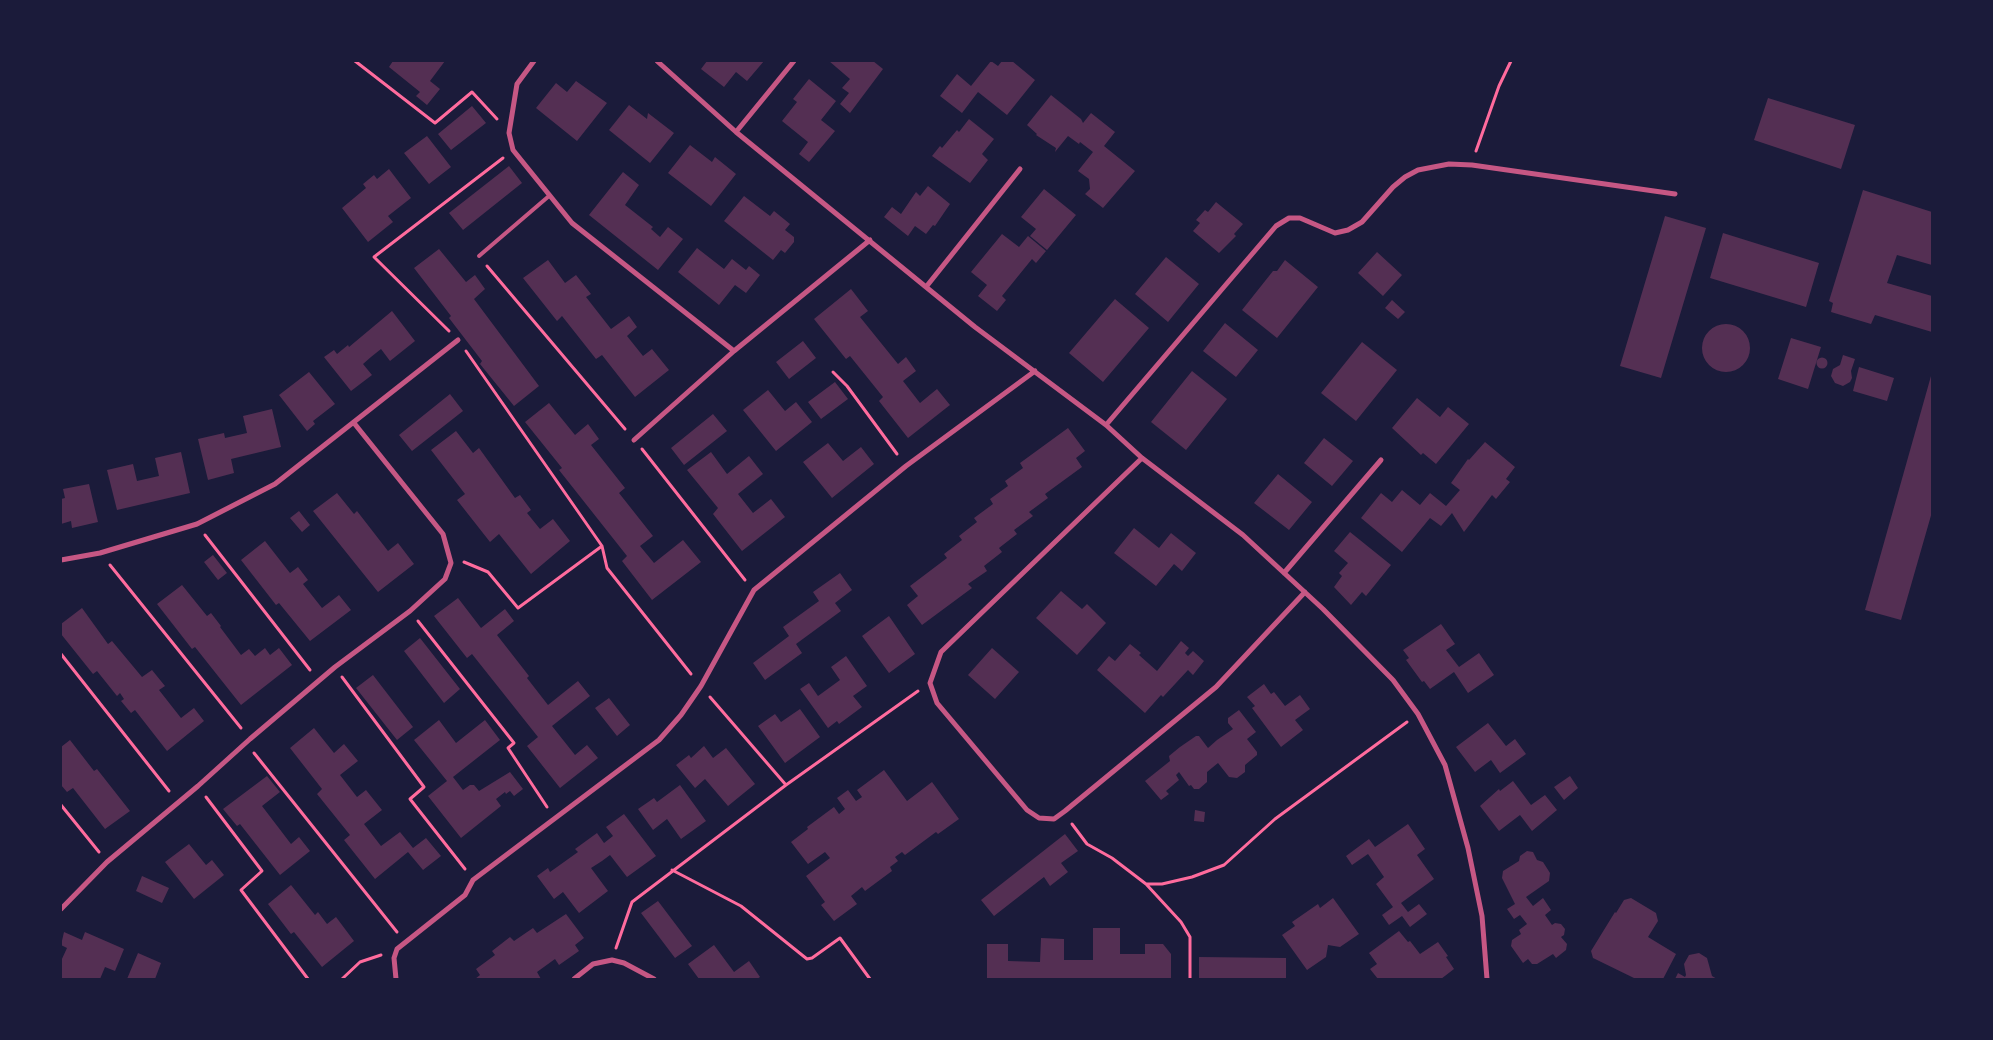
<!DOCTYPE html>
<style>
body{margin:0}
#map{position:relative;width:1993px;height:1040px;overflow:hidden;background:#1b1b3a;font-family:"Times New Roman",serif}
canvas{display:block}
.frame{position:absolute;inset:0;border:62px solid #1b1b3a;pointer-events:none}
</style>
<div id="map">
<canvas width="1993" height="1040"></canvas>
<div class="frame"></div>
</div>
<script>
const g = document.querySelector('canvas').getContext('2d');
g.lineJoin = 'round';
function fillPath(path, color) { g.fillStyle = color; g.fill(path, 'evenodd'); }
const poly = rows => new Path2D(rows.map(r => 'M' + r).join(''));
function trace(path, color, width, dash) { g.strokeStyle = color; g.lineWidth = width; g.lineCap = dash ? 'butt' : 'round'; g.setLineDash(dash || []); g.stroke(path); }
const building = poly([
 [393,61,445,61,430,81,440,89,427,105,416,96,420,92,389,67],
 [707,61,764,61,747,81,736,72,724,87,701,69],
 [829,61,873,61,883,69,850,113,840,104,849,93,842,88,850,79],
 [991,61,998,66,1002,61,1012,61,1035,80,1007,115,978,92,962,113,940,96,957,74,971,86],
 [809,79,836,101,821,120,835,131,809,162,799,154,808,142,782,121,797,102,793,99],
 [576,81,607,103,577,141,536,108,556,83,567,92],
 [1051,95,1081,119,1083,123,1091,113,1115,132,1104,146,1135,171,1103,208,1085,194,1090,189,1089,179,1078,171,1093,152,1080,142,1079,144,1068,136,1055,152,1056,148,1036,135,1037,134,1027,125],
 [1768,98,1855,125,1841,169,1754,140],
 [629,105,647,119,648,113,674,133,650,163,609,130],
 [472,106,486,123,451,150,438,134],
 [969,119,994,139,982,154,988,160,970,183,932,156,940,146,942,148,957,130,959,132],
 [427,136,451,167,429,184,404,153],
 [690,145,712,162,715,157,736,174,711,206,668,173],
 [509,166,522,183,463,230,449,213],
 [389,169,411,198,388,216,393,222,368,242,342,208,366,188,363,184,374,175,377,179],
 [623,172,639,185,625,205,653,227,651,229,660,237,668,227,683,239,658,270,589,215],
 [928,186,950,204,935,226,933,225,926,234,915,226,908,236,884,217,892,207,901,214,916,192,920,196],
 [1044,189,1076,215,1047,250,1030,236,1036,229,1021,217],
 [1863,190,1932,212,1932,265,1897,255,1887,283,1932,296,1932,332,1875,315,1871,324,1831,312,1833,303,1829,301],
 [744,196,770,216,774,211,790,224,785,230,794,237,794,242,785,253,781,250,773,260,724,221],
 [1216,202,1243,224,1234,234,1236,236,1219,253,1193,231,1200,223,1196,220,1205,210,1208,212],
 [1665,216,1706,228,1661,378,1620,366],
 [1723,233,1819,263,1806,307,1710,278],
 [1002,234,1019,247,1028,236,1046,251,1036,263,1032,259,1002,296,1006,300,997,311,978,296,987,285,971,272],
 [697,248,724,269,732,259,746,270,749,266,760,275,746,293,735,285,719,305,678,272],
 [439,249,466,282,475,275,485,289,474,299,539,386,514,406,480,364,482,361,449,318,451,316,414,268],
 [1377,252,1402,275,1383,296,1358,273],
 [1166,257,1199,284,1168,322,1135,294],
 [548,260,565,283,576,275,591,294,586,297,611,329,629,316,637,327,627,336,643,356,652,349,669,370,635,397,602,355,596,359,562,316,557,321,523,278],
 [1285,260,1318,287,1277,338,1242,310,1273,271,1277,271],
 [851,289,868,311,860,317,898,364,906,357,916,371,903,381,920,403,937,389,950,405,908,438,879,401,883,397,850,356,846,359,814,319],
 [1115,299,1149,328,1103,382,1069,353],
 [1392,300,1405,312,1398,319,1385,308],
 [392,311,415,341,390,361,381,349,371,357,363,364,372,375,351,391,324,357,334,350,337,354,348,345,349,347],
 [1225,323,1258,350,1236,377,1203,351],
 '1702 348a24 24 0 1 1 48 0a24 24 0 1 1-48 0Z',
 [1791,338,1821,347,1808,389,1778,379],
 [803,341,816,358,789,379,776,362],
 [1362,342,1397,370,1356,421,1321,393],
 [1843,355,1855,359,1851,371,1852,378,1850,382,1843,386,1835,383,1831,376,1833,369,1840,365],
 '1816.5 363a5.5 5.5 0 1 1 11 0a5.5 5.5 0 1 1-11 0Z',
 [1859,367,1894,378,1887,401,1853,391],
 [1192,371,1227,399,1186,450,1151,422],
 [309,372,335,404,313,421,315,424,307,431,279,395],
 [1931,376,1932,512,1901,620,1865,610],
 [835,382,848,399,821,419,808,402],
 [768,390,785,411,796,402,812,422,776,451,743,410],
 [450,394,463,411,412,451,399,435],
 [1417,398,1440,417,1448,407,1469,424,1436,464,1423,453,1421,455,1392,428],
 [549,403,575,435,588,424,599,439,591,445,625,488,619,493,653,536,640,546,654,563,683,540,701,562,652,600,622,561,627,556,559,470,562,468,525,422],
 [272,409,281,447,231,459,234,473,208,480,198,439,224,433,225,438,247,433,243,416],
 [713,414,727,431,684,465,671,448],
 [1068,428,1085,451,1076,458,1082,467,1045,494,1048,498,1029,512,1033,516,1014,530,1017,534,999,548,1002,552,984,566,987,571,968,584,972,588,922,625,907,605,918,596,910,586,947,558,944,554,962,540,959,536,977,522,974,518,993,504,990,499,1008,486,1005,481,1023,468,1020,463],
 [456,431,473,453,479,448,515,498,520,495,531,510,527,513,540,529,553,519,570,541,531,574,499,534,490,542,457,500,465,494,431,450],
 [1324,438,1353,461,1332,486,1304,463],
 [1485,442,1515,467,1506,479,1510,482,1496,499,1492,495,1464,532,1452,513,1441,526,1430,518,1402,552,1361,518,1381,493,1392,502,1402,490,1420,505,1430,493,1446,506,1460,490,1451,483,1468,459,1469,460],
 [828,443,843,461,861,447,874,464,832,498,803,462],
 [181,452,190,493,117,510,107,470,133,464,137,481,159,476,155,458],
 [711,452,727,474,749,456,763,474,738,494,753,513,771,499,785,517,742,551,713,514,718,508,687,470],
 [1278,474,1312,502,1289,530,1254,503],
 [89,484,98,522,72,528,71,521,61,524,61,499,65,498,63,489],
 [337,493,354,514,357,511,388,551,398,543,414,564,378,592,313,511],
 [299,511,310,525,302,532,290,518],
 [1134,528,1159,548,1171,533,1196,553,1182,571,1174,564,1156,586,1114,553],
 [1350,532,1391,565,1366,596,1362,592,1351,605,1334,587,1342,576,1339,573,1348,563,1334,551],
 [265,541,290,573,298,567,308,580,303,584,322,608,339,595,351,610,310,641,279,603,276,605,241,560],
 [213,555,227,573,218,580,204,562],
 [840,573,852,590,835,603,841,611,796,644,802,653,765,680,753,663,789,636,783,627,819,601,813,592],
 [182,585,207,616,211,613,221,626,220,627,241,655,249,649,255,656,265,648,270,655,279,648,292,665,241,705,195,647,192,649,157,604],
 [1061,591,1082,609,1087,604,1106,623,1077,655,1036,618],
 [458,598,481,628,505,609,514,621,497,635,529,676,527,678,548,705,578,681,590,696,552,726,575,755,587,745,598,758,560,788,527,746,538,737,472,654,467,658,434,616],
 [82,608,108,644,112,641,142,677,152,670,165,686,159,690,181,718,194,708,204,721,167,751,135,710,131,713,121,701,124,699,120,693,117,696,97,671,93,674,61,634,61,624],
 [889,616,915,654,889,673,862,636],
 [1441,624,1455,644,1446,650,1459,667,1479,653,1494,675,1468,693,1454,672,1430,689,1424,681,1422,682,1406,660,1409,658,1403,650],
 [420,638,460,689,444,703,404,651],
 [1181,641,1189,648,1185,653,1188,656,1193,651,1204,661,1193,675,1188,670,1163,697,1161,695,1145,713,1097,670,1109,656,1115,661,1130,644,1141,653,1139,655,1157,671],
 [992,648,1019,672,995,699,968,675],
 [846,656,867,686,853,696,862,707,839,724,837,721,828,728,800,689,809,683,818,696,840,680,831,667],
 [373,675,413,727,397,740,356,688],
 [1264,684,1271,694,1274,692,1285,706,1300,695,1310,709,1295,720,1303,730,1281,747,1252,708,1255,706,1247,697],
 [609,698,630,725,617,736,595,708],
 [800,709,820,737,785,763,758,726,775,714,781,722],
 [1239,710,1256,732,1247,739,1257,752,1257,755,1245,765,1245,772,1237,778,1229,777,1218,763,1207,772,1207,782,1199,789,1194,789,1191,785,1189,786,1179,772,1176,775,1179,780,1166,791,1169,794,1161,800,1145,781,1170,761,1169,756,1180,747,1196,736,1199,736,1208,748,1217,740,1233,729,1228,723,1228,718],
 [439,720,456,743,485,720,500,740,453,777,463,790,470,785,474,785,479,791,510,772,523,789,514,796,510,791,506,794,505,792,496,799,501,806,461,838,428,796,447,781,414,740],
 [1488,723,1506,746,1515,739,1526,754,1500,773,1491,760,1475,772,1456,747],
 [314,728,334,753,344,744,358,761,340,775,357,797,366,790,382,810,364,824,381,846,400,832,413,848,426,838,441,856,423,870,408,852,375,879,344,840,350,835,317,794,322,789,290,748],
 [70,740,94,771,97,769,130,811,105,829,73,788,67,792,61,785,61,747],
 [704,746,713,758,726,748,755,784,728,806,705,779,695,788,676,765,689,755,691,758],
 [884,770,907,801,932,782,959,819,938,834,936,832,905,855,902,852,895,857,898,861,890,867,892,871,865,891,862,887,851,896,857,904,834,921,821,905,825,902,806,876,830,858,825,852,808,864,791,842,808,829,807,827,834,807,839,814,845,809,837,798,848,790,856,801,862,797,857,790],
 [267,776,280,792,262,806,291,844,299,837,310,851,280,875,240,824,237,826,223,809],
 [1570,776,1578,788,1564,800,1554,787],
 [1513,781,1531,805,1545,795,1557,810,1532,831,1520,815,1499,831,1480,806,1499,789,1500,791],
 [680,785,706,821,681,839,667,819,653,830,638,809,654,798,657,802],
 [1195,810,1205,812,1204,822,1194,821],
 [624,814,656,856,627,877,610,855,602,861,591,868,608,891,579,913,563,892,554,899,537,876,548,868,550,872,578,852,575,849,597,833,604,843,613,836,606,827],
 [1408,824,1425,849,1417,855,1434,879,1401,903,1408,912,1419,904,1427,914,1410,927,1402,916,1389,925,1382,915,1393,907,1376,884,1384,877,1368,854,1352,865,1346,856,1369,839,1375,847],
 [1065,834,1078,851,1061,863,1068,872,1050,886,1044,877,994,916,981,900],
 [189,844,206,865,212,860,224,875,194,899,165,862],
 [1527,851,1533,852,1537,860,1543,862,1550,873,1549,881,1526,897,1533,906,1543,898,1551,910,1545,915,1552,925,1555,923,1561,924,1565,929,1564,935,1561,937,1567,944,1566,950,1556,958,1553,954,1537,964,1532,964,1528,959,1523,963,1511,946,1512,940,1521,934,1519,930,1527,924,1520,915,1514,919,1507,909,1515,904,1502,878,1503,871,1519,861,1520,856],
 [142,876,169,888,162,903,136,891],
 [291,885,315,915,318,912,327,924,336,917,354,941,322,967,294,932,291,934,268,904],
 [1333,898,1359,934,1340,947,1328,945,1326,957,1307,970,1282,935,1295,926,1292,922,1318,904,1320,908],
 [1631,898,1656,913,1658,921,1648,937,1676,954,1663,979,1636,979,1593,958,1591,951,1615,912,1616,913,1624,900],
 [658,901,692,946,675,958,641,913],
 [566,914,584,938,575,945,579,951,559,965,555,959,537,972,541,979,475,979,480,975,476,969,495,955,492,951,510,937,514,941,533,928,537,933],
 [1093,928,1120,928,1120,954,1145,954,1145,944,1163,944,1171,954,1171,979,987,979,987,944,1008,944,1008,961,1040,962,1041,938,1064,939,1064,960,1093,960],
 [1399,931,1408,942,1410,941,1420,954,1438,942,1448,956,1446,957,1454,969,1441,979,1378,979,1370,969,1377,964,1369,953],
 [64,932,82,940,85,932,124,949,115,971,105,967,100,979,61,979,61,961,67,948,61,945],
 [714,945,734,972,749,961,760,977,757,979,699,979,688,964],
 [138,953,161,963,155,979,127,979],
 [1699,953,1707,958,1712,976,1717,979,1675,979,1678,973,1685,977,1686,975,1684,964,1689,955],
 [1199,957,1286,958,1286,979,1199,978]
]);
const path = poly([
 [355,61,435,123,472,92,497,119],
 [1476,151,1499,86,1511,61],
 [487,266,625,429],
 [449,331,374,257,503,158],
 [466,351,602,546,607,568,691,674],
 [833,372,847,386,897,454],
 [642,449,745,580],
 [205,535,310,670],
 [464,562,488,572,518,608,602,546],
 [110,565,241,728],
 [418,621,514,743,508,748,547,807],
 [61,654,169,791],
 [342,677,424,787,410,799,465,869],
 [710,697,786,785],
 [254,753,397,932],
 [206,797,262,871,241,890,308,979],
 [61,805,99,852],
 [1072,824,1087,844,1112,858,1146,884],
 [672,870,741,906,807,959,812,958,840,938,870,979],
 [616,948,632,902,786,785,918,691],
 [342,979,360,962,381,955],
 [1190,979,1190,937,1181,922,1146,884,1162,884,1192,877,1224,865,1275,819,1407,722]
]);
const service = poly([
 [479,256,549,196]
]);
const minor = poly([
 [534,61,517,84,509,133,513,150,572,223,734,351],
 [657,61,736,132,975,327,1106,425,1142,458,1243,535,1323,609,1393,680,1418,714,1445,765,1468,848,1482,916,1487,979],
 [736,132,794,61],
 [926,287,1020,169],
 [1106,425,1276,226,1289,218,1300,218,1335,233,1348,230,1362,222,1393,187,1405,177,1418,170,1449,164,1472,165,1675,194],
 [634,440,734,351,870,240],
 [1142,458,941,652,930,683,937,703,1027,810,1039,818,1054,819,1065,811,1216,687,1305,592],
 [61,560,100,553,197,524,275,484,458,340],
 [1284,573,1381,460],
 [61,909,107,862,198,786,250,739,335,667,410,611,445,579,451,563,443,534,354,423],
 [396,979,394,958,397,949,465,895,473,880,659,740,681,715,701,686,754,590,906,466,1035,371],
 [574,979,593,964,612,960,624,963,654,979]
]);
fillPath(building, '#542f53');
trace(path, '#ff6b9d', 3);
trace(service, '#c65784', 4);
trace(minor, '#c65784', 5);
</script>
